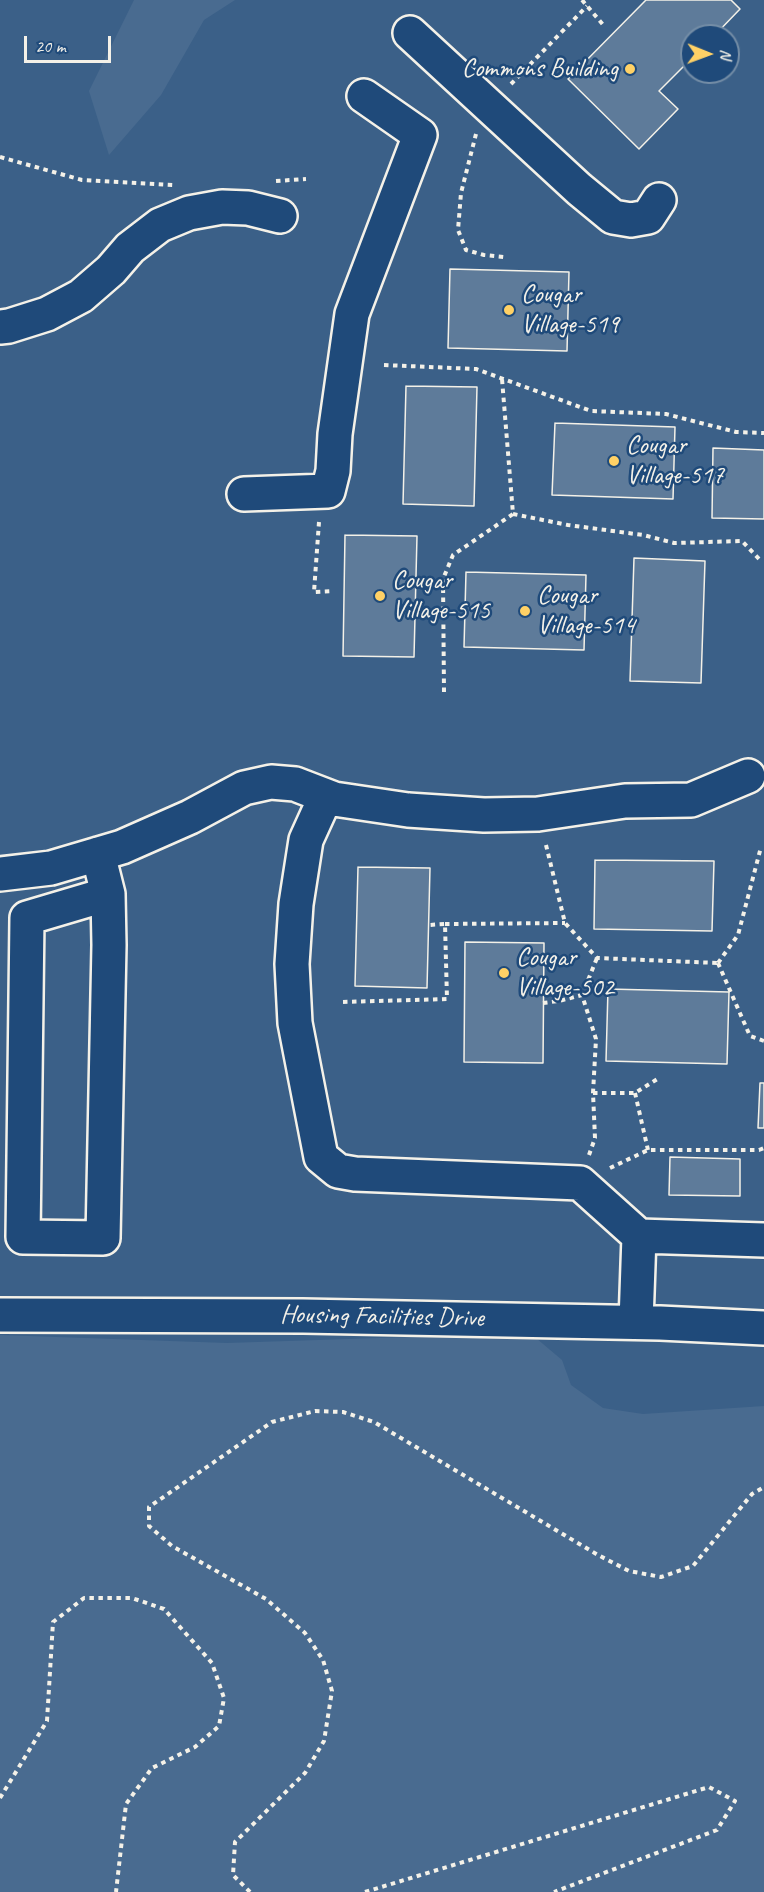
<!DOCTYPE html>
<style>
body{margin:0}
#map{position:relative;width:764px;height:1892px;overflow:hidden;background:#2c5481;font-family:Caveat,sans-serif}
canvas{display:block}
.north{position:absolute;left:680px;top:24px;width:60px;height:60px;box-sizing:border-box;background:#1f4a7a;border:2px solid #748da6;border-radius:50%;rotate:91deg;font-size:16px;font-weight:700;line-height:24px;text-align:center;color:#f4f1e8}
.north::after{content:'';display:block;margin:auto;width:21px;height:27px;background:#ffd166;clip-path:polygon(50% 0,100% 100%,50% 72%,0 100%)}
.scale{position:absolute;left:24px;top:36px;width:87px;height:27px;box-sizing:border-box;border:3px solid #f4f1e8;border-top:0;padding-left:8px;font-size:18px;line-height:21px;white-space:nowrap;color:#f4f1e8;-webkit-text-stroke:4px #1f4a7a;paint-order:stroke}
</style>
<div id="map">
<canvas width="764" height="1892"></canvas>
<div class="north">N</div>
<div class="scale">20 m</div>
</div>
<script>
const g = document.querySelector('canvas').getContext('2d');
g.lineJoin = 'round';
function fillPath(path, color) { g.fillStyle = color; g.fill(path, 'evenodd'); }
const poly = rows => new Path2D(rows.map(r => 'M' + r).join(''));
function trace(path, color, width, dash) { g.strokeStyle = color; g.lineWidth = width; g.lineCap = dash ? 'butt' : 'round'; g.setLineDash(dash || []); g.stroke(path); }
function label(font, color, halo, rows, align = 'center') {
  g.font = font + ' Caveat,sans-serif'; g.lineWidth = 5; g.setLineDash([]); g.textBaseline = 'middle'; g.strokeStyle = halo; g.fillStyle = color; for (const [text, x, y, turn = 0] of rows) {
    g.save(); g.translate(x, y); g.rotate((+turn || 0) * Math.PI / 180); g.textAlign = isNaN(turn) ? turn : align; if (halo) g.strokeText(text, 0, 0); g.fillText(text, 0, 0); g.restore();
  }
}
const built = poly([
 [0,0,764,0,764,1892,0,1892],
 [692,36,728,36,728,72,692,72]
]);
const green = poly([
 [134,0,235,0,204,20,161,95,109,155,89,91],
 [530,1333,562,1360,571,1385,603,1408,643,1414,764,1406,764,1892,0,1892,0,1335,227,1343]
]);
const building = poly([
 [646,0,731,0,740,9,714,36,692,36,692,58,659,91,678,109,639,149,568,79,646,0],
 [450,269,569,272,567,351,448,348,450,269],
 [406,386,477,387,474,506,403,504,406,386],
 [555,423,675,427,673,499,552,495,555,423],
 [713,448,764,450,764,519,712,518,713,448],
 [345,535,417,536,414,657,343,656,345,535],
 [634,558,705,561,701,683,630,681,634,558],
 [466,572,586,575,584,650,464,647,466,572],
 [595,860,714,861,712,931,594,929,595,860],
 [358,867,430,868,427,988,355,986,358,867],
 [465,942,544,943,543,1063,464,1062,465,942],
 [608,989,729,992,727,1064,606,1061,608,989],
 [760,1083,764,1083,764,1128,758,1128,760,1083],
 [670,1157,740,1159,740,1196,669,1195,670,1157]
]);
const path = poly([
 [582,0,605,27],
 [511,84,587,6],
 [476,134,461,193,458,230,466,250,484,255,504,257],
 [0,157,82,180,173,185],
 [276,181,306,179],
 [384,365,476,369,591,411,666,414,736,432,764,433],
 [513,514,568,525,643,535,674,543,742,541,759,559],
 [319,522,314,592,333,591],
 [444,692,443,579,453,555,513,514,502,379],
 [546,845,565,923,597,958,718,963],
 [445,924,565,923],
 [718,963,738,935,761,847],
 [718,963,750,1036,764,1041],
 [343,1002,447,999,445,924,429,925],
 [543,1003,559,1001,582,995],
 [593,1093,635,1093,659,1078],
 [635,1093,648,1150],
 [589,1155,595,1138,593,1093,596,1039,582,995,597,958],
 [610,1168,648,1150,759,1150,764,1148],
 [0,1798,47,1721,53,1622,84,1598,132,1598,164,1609,212,1663,224,1698,219,1726,195,1747,152,1768,126,1804,116,1892],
 [250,1892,233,1875,235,1842,305,1773,324,1741,332,1691,323,1660,305,1633,266,1599,172,1546,149,1526,149,1507,272,1422,315,1411,343,1412,374,1422,598,1555,629,1571,661,1577,693,1566,752,1494,764,1487],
 [365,1892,709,1787,735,1801,717,1830,554,1892]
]);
const minor = poly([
 [410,33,579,189,613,217,631,220,648,217,659,200],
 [0,327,9,326,47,314,81,296,111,270,130,248,160,225,189,213,222,207,248,208,280,216],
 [244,494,328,491,333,471,335,434,352,314,420,135,364,96],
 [326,796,306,840,296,904,292,964,295,1023,321,1157,338,1171,355,1174,580,1183,639,1236,636,1322],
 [98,854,108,894,109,945,103,1238,23,1237,27,918,108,894],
 [0,874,51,868,122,847,190,817,244,788,271,782,295,784,334,799,408,810,484,815,538,814,625,801,691,800,748,776],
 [639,1236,764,1240],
 [0,1315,303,1316,660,1323,764,1328]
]);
const markers = [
 [630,69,6,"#ffd166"],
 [509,310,6,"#ffd166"],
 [614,461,6,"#ffd166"],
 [380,596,6,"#ffd166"],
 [525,611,6,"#ffd166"],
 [504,973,6,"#ffd166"]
];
const poiNames = [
 ["Commons Building",618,69,"right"],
 ["Cougar",521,295],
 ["Village-519",521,325],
 ["Cougar",626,446],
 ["Village-517",626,476],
 ["Cougar",392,581],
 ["Village-515",392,611],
 ["Cougar",537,596],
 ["Village-514",537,626],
 ["Cougar",516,958],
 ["Village-502",516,988]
];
const streetNames = [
 ["Housing Facilities Drive",382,1317,1]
];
fillPath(built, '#3b6088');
fillPath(green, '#496b90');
fillPath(building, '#5e7b9a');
trace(building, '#f4f1e8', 1.5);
trace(minor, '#f4f1e8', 38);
trace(path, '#f4f1e8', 4, [4.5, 4.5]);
trace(minor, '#1f4a7a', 33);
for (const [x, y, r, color] of markers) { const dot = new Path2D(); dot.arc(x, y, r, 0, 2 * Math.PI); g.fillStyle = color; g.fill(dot); trace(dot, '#1f4a7a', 2); }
label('26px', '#f4f1e8', '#1f4a7a', poiNames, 'left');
label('26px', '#f4f1e8', '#1f4a7a', streetNames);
</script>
